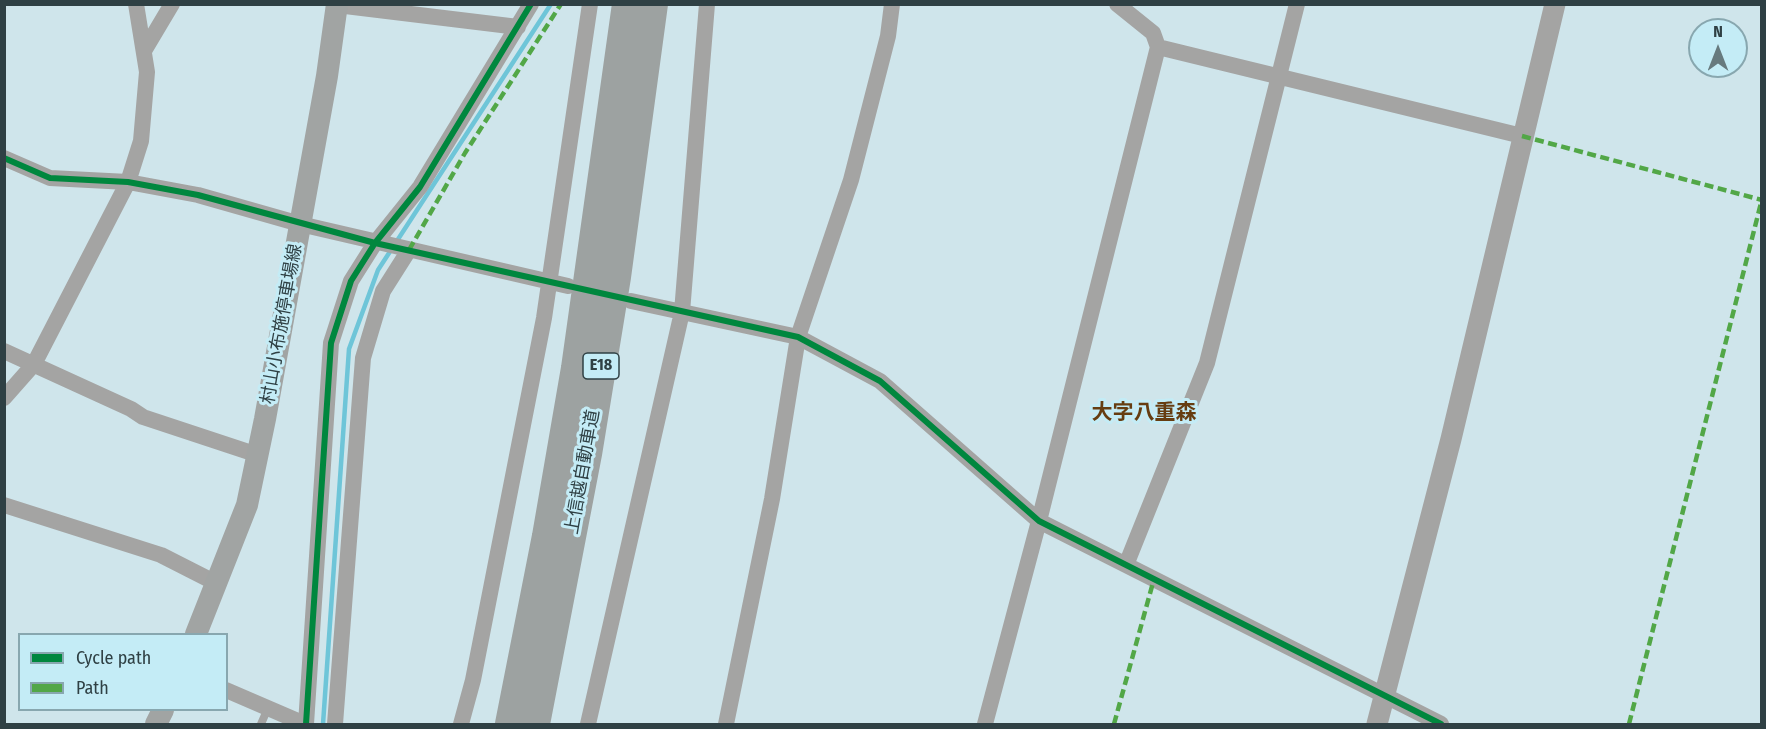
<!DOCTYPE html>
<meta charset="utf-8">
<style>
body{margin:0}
#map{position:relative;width:1766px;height:729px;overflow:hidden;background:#cfe5eb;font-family:"Fira Sans Condensed",sans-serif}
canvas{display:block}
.frame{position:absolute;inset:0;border:6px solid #2f4044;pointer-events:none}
.legend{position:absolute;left:18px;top:633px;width:210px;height:78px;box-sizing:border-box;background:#c4ecf6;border:2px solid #88a7af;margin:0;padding:8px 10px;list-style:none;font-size:18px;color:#2f4044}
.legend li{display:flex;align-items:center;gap:12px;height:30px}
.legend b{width:30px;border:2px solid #88a7af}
.north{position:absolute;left:1688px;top:18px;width:60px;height:60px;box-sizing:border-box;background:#c4ecf6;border:2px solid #88a7af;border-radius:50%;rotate:0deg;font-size:16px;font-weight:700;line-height:24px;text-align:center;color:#2f4044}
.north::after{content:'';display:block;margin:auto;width:21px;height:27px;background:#677a7e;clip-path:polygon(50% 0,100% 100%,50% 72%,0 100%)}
</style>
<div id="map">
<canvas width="1766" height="729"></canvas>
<div class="frame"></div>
<ul class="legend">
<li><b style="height:8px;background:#00873e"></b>Cycle path</li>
<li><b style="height:8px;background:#52a747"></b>Path</li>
</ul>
<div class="north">N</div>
</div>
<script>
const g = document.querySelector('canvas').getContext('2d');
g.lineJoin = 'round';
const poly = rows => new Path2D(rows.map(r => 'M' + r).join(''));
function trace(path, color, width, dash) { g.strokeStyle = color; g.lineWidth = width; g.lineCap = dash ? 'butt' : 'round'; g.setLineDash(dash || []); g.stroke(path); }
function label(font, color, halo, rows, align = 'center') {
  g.font = font + ' "Fira Sans Condensed","Noto Sans JP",sans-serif'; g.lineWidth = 6; g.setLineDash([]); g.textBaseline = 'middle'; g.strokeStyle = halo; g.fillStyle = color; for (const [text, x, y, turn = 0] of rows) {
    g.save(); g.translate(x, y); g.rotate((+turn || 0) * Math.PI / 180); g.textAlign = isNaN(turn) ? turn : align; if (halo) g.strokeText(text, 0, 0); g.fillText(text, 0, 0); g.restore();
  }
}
const stream = poly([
 [323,724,349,349,378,270,551,4]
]);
const service = poly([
 [261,724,268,708]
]);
const minor = poly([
 [337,5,518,27],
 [1158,47,1522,136],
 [144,51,172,4],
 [4,158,50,178,128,182,198,195,300,224,568,286],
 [631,301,798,337,880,381,1039,521,1441,724],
 [4,351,131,409,143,417,258,455],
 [4,398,34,364,128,182,141,141,147,72,136,4],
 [4,505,161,555,218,584],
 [1126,565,1207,363,1297,4],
 [226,690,305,724],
 [306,724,331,343,351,281,375,243,420,187,531,4],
 [335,724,363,358,383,291,409,250],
 [461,724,473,680,544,318,590,4],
 [588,724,682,312,707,4],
 [726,724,772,499,798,337,851,180,888,36,892,4],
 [985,724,1039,521,1158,47,1153,33,1117,4]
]);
const tertiary = poly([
 [1377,724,1451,439,1555,4]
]);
const secondary = poly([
 [196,634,247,505,265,419,327,76,337,4],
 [156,724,163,710]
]);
const motorway = poly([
 [510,724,547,536,576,368,627,4],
 [535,724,587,454,616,277,653,4]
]);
const quiet = poly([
 [1522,136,1762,200],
 [409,250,465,153,561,4],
 [1114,724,1154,579],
 [1629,724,1762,199]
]);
const cycleway = poly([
 [4,158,50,178,128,182,198,195,375,243,798,337,880,381,1039,521,1441,724],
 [306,724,331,343,351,281,375,243,420,187,531,4]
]);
const shields = [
 [601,366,36]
];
const shieldNames = [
 ["E18",601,366]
];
const streetNames = [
 ["村山小布施停車場線",282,324,-80],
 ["上信越自動車道",583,472,-80]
];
const quarterNames = [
 ["大字八重森",1144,413]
];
trace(stream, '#6ec5d8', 4.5);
trace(service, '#a4a4a3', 8);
trace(minor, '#a4a4a3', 16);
trace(tertiary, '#a4a4a3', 21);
trace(secondary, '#a1a4a3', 22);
trace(motorway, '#9da2a1', 30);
trace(quiet, '#52a747', 4.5, [9, 4.5]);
trace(cycleway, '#00873e', 6);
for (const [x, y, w] of shields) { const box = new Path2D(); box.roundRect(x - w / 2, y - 13, w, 26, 4.5); g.fillStyle = '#c4ecf6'; g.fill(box); trace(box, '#2f4044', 1.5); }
label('bold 16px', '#2f4044', null, shieldNames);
label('18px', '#2f4044', '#c4ecf6', streetNames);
label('bold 21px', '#663d11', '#c4ecf6', quarterNames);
</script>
